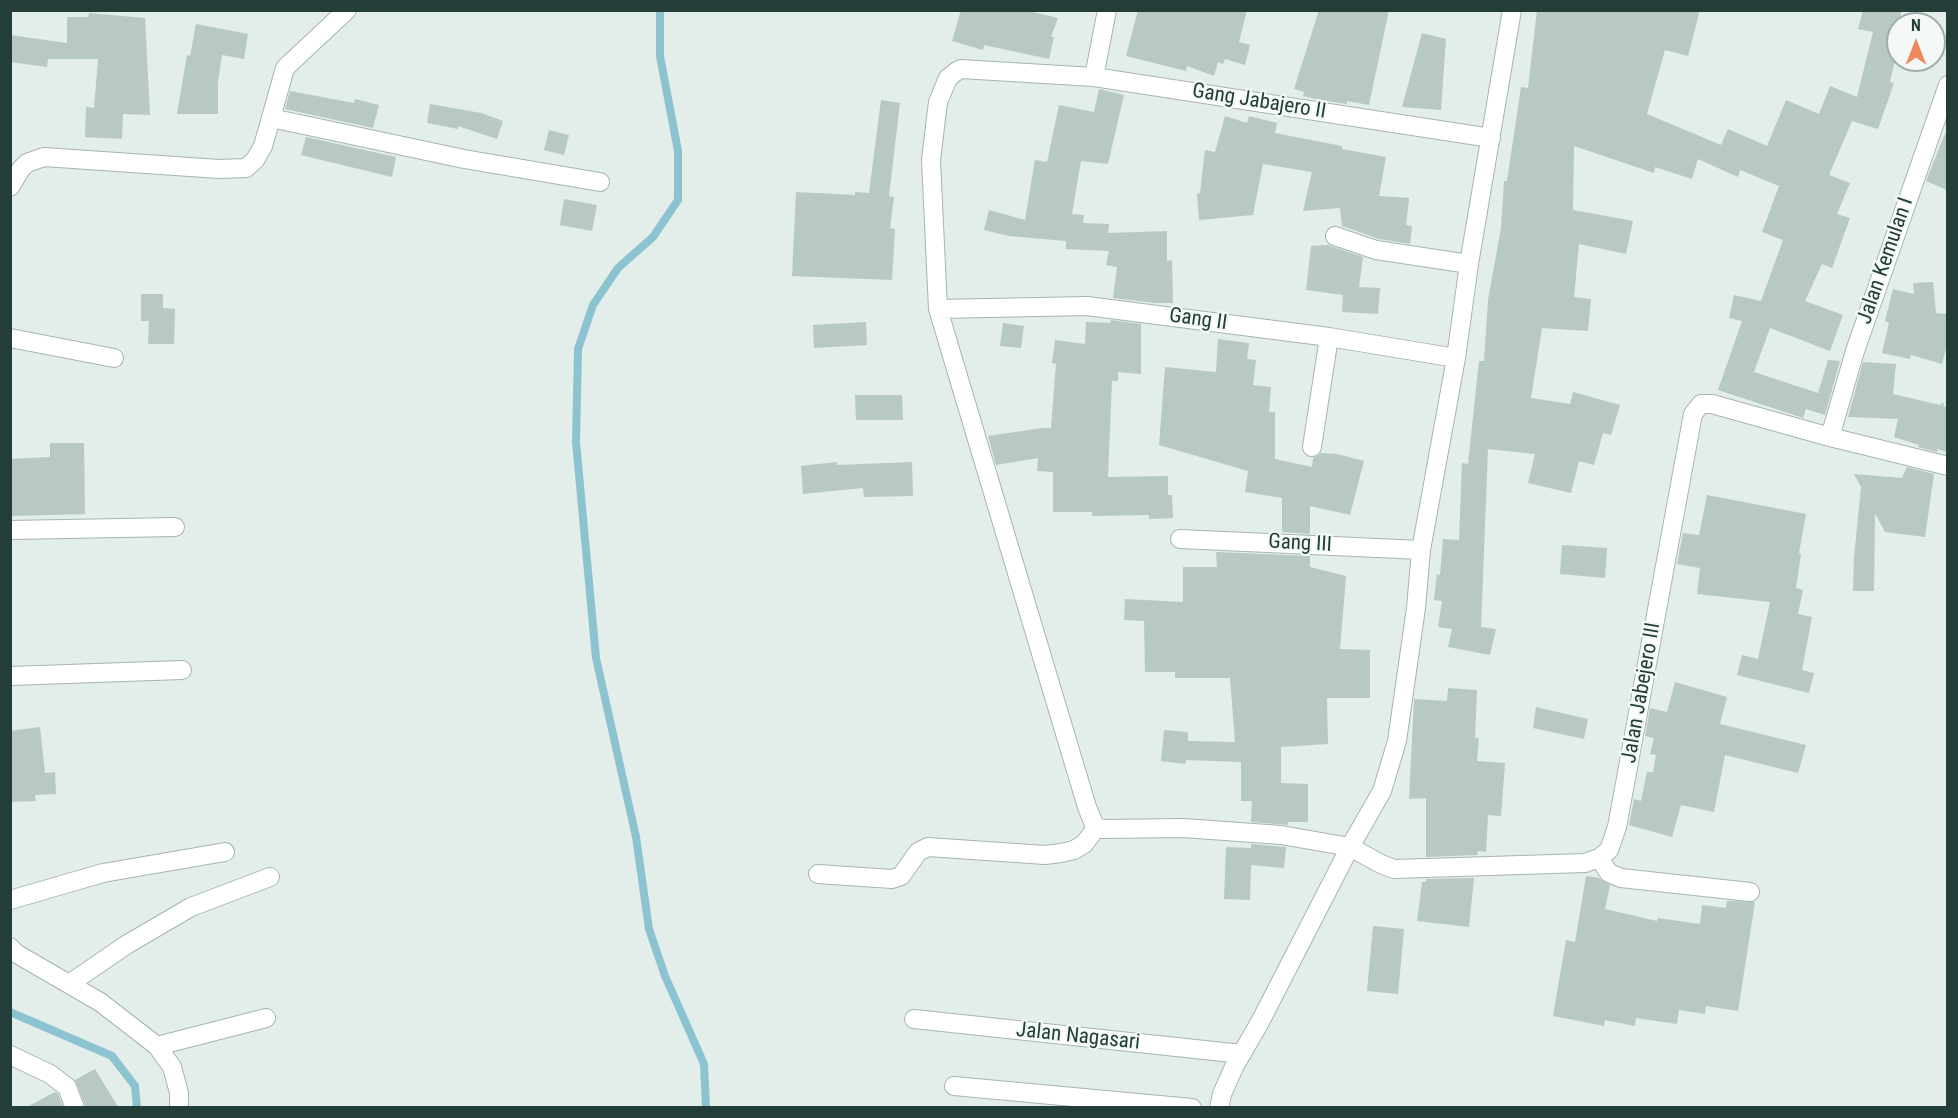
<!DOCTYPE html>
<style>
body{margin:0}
#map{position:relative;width:1958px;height:1118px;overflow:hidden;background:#e3ede9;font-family:"Roboto Condensed",sans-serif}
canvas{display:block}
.frame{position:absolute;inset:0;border:12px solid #233e38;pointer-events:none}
.north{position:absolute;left:1886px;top:12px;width:60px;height:60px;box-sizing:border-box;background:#f4f9f7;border:2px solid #a0aeab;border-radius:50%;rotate:0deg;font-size:16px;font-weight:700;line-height:24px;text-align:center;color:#233e38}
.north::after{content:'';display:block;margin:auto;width:21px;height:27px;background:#f0885e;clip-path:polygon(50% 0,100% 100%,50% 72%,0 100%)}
</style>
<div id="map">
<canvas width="1958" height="1118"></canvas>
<div class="frame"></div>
<div class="north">N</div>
</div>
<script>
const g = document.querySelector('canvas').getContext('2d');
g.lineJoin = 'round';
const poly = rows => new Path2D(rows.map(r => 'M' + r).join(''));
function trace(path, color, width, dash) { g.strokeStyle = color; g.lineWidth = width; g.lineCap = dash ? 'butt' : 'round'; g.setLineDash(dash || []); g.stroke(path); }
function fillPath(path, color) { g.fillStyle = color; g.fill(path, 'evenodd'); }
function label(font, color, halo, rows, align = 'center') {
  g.font = font + ' "Roboto Condensed",sans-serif'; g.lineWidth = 4.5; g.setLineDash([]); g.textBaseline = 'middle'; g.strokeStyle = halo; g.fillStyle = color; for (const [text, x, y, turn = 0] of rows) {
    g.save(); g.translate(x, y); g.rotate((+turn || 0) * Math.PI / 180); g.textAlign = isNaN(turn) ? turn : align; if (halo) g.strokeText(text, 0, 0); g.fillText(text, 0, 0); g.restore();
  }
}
const stream = poly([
 [660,10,660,56,678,151,678,200,653,237,618,268,593,305,578,349,576,442,596,658,636,837,649,929,665,976,704,1064,706,1108],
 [10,1012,112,1056,135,1086,137,1108]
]);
const building = poly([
 [961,10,1025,10,1058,18,1051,37,1054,37,1049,59,984,45,983,50,952,41],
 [1138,10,1247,10,1239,42,1250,45,1245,65,1225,59,1223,64,1218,62,1214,76,1187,66,1186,71,1126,56],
 [1319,10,1389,10,1369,105,1347,101,1347,104,1320,100,1303,96,1304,92,1294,89],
 [1537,10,1700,10,1688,56,1665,50,1647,114,1721,145,1728,129,1767,146,1786,100,1819,114,1830,86,1857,97,1873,32,1858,29,1863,10,1902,10,1891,51,1897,52,1890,82,1894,83,1878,129,1852,121,1829,175,1850,183,1837,214,1850,218,1832,268,1822,264,1805,301,1843,315,1830,351,1770,328,1754,372,1818,393,1828,360,1840,361,1825,415,1806,409,1803,418,1718,390,1742,321,1729,318,1734,295,1761,301,1783,240,1762,232,1779,186,1740,170,1738,177,1698,159,1692,179,1655,167,1654,173,1574,146,1573,210,1633,221,1626,254,1579,244,1574,297,1591,299,1588,331,1542,328,1531,398,1570,404,1573,392,1620,405,1611,435,1603,433,1594,465,1579,461,1571,493,1528,483,1535,454,1488,449,1481,627,1496,629,1490,655,1448,647,1452,629,1438,627,1442,601,1434,600,1437,574,1440,575,1443,539,1459,540,1462,463,1468,464,1479,361,1484,361,1488,300,1501,228,1504,181,1507,181,1521,87,1528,88],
 [89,13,145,18,150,115,123,114,122,139,85,137,86,107,94,108,98,59,48,59,47,67,10,62,10,35,67,43,67,17,88,17],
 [196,24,248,34,244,59,222,55,218,82,218,114,177,114,187,55,190,56],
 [1422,33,1446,39,1441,110,1402,107],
 [1099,89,1124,95,1108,164,1081,161,1072,214,1084,215,1083,223,1109,224,1108,233,1167,231,1167,261,1172,260,1173,303,1155,303,1113,298,1117,267,1106,265,1109,251,1066,249,1066,241,1009,236,984,230,989,210,1025,220,1035,160,1047,162,1059,105,1094,112],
 [290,91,354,103,355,99,379,105,373,128,285,109],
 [881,100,900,103,889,196,894,197,890,228,895,229,892,280,792,276,796,192,855,195,855,192,869,193],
 [430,104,481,113,503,121,497,139,458,126,458,129,427,123],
 [1225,116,1247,123,1249,116,1277,123,1275,133,1342,146,1342,149,1386,157,1379,196,1409,198,1406,225,1412,226,1410,244,1379,239,1342,226,1340,208,1303,211,1312,172,1263,164,1253,215,1199,220,1197,194,1200,193,1205,150,1215,152],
 [1947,129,1947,190,1926,181],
 [549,130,569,135,564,155,544,150],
 [306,137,396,157,392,177,301,155],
 [564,199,597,205,592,231,560,225],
 [1328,245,1363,257,1359,287,1380,288,1378,314,1342,312,1343,295,1306,290,1311,246],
 [1933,282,1936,313,1947,314,1947,345,1942,364,1911,355,1910,359,1882,353,1889,323,1885,321,1893,289,1914,294,1913,283],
 [141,294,163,294,163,308,175,309,174,344,148,344,149,321,141,321],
 [1111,320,1141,324,1141,374,1118,372,1118,381,1112,381,1108,477,1168,476,1168,495,1172,495,1173,518,1149,519,1149,515,1092,516,1092,512,1053,512,1053,472,1037,471,1038,458,996,465,988,436,1042,428,1051,428,1056,364,1052,363,1055,340,1085,344,1086,322,1110,323],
 [866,322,867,345,814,348,813,325],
 [1003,323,1024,326,1021,348,1000,346],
 [1218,339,1249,343,1247,359,1256,360,1253,385,1271,387,1269,412,1275,412,1275,459,1312,467,1313,458,1321,453,1337,454,1364,461,1350,515,1310,506,1310,534,1282,532,1282,498,1245,492,1248,471,1159,445,1165,367,1216,372],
 [1863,362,1896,364,1893,394,1940,405,1942,403,1944,403,1943,406,1947,407,1947,452,1937,449,1937,452,1918,447,1919,445,1894,437,1898,419,1848,417],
 [855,395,902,395,903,420,856,420],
 [50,443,84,443,85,514,11,516,10,459,50,457],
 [837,462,837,465,912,462,913,496,864,497,863,488,803,494,801,466],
 [1907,467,1934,474,1925,537,1885,532,1875,513,1874,591,1853,591,1854,557,1861,487,1854,474,1902,478],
 [1707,495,1806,514,1799,553,1801,554,1796,588,1803,590,1798,614,1812,617,1802,670,1814,673,1809,693,1737,675,1742,655,1758,659,1770,602,1697,594,1700,568,1677,564,1683,533,1699,535],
 [1562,545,1607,548,1605,578,1560,574],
 [1216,552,1310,556,1310,567,1346,576,1340,649,1370,650,1370,698,1327,698,1328,744,1281,747,1281,783,1308,784,1308,822,1288,822,1288,825,1251,822,1252,801,1241,801,1241,762,1186,760,1185,764,1161,761,1164,730,1188,732,1188,741,1235,742,1230,678,1175,678,1175,672,1145,672,1144,621,1124,620,1125,599,1183,602,1183,567,1217,567],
 [1675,682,1727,697,1720,724,1806,745,1798,773,1725,755,1714,812,1681,805,1672,837,1629,825,1634,799,1641,801,1647,772,1653,772,1656,755,1650,754,1654,738,1645,736,1650,708,1667,712],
 [1448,688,1477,690,1475,738,1479,738,1477,761,1505,763,1501,816,1488,815,1486,852,1478,851,1477,855,1426,857,1426,798,1409,799,1414,699,1447,701],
 [1536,707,1588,719,1584,739,1533,728],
 [40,727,45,773,55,772,56,794,35,795,36,801,10,802,10,731],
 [1251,844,1286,847,1284,868,1251,865,1250,900,1224,899,1226,847,1251,848],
 [1586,876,1599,878,1610,885,1605,909,1657,921,1658,918,1700,924,1702,905,1726,908,1727,901,1755,902,1738,1011,1706,1006,1705,1014,1679,1010,1677,1024,1636,1018,1635,1026,1605,1020,1604,1026,1553,1016,1566,940,1575,942],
 [1474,878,1469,927,1417,921,1422,882,1426,882,1426,879],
 [1373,926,1404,929,1398,994,1367,991],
 [95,1069,118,1107,86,1107,75,1080],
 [55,1092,58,1094,63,1107,27,1107]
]);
const minor = poly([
 [1107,10,1094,77,1491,138],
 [1094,77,961,69,957,71,948,78,938,102,931,160,938,309,1087,807,1094,824,1097,827,1103,829,1183,828,1281,835,1350,847,1381,864,1394,869,1585,863,1599,858,1609,850,1617,827,1693,414,1701,404,1712,404,1830,437,1948,466],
 [271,118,285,68,347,10],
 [10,187,21,169,27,163,44,157,219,169,246,168,255,160,263,146,271,118,464,159,600,182],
 [1335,236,1376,250,1469,264],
 [938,309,1087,306,1329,337,1456,358],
 [10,338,114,358],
 [1830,437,1855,351,1948,85],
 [1312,447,1329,337],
 [10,530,175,527],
 [1180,539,1421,550],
 [10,676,182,670],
 [1599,858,1609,873,1621,878,1750,892],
 [818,874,892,879,901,876,918,852,928,847,1045,855,1061,853,1074,850,1084,844,1097,827],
 [10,900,103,873,225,852],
 [10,947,17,954,100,1002,157,1046,172,1067,179,1093,179,1108],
 [69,984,126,945,191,907,270,877],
 [914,1019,1242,1054],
 [157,1046,266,1018],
 [10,1055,50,1074,67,1087,75,1108],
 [954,1086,1192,1108],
 [1219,1108,1222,1094,1234,1067,1260,1022,1350,847,1382,791,1397,741,1416,608,1421,550,1456,358,1469,264,1512,10]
]);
const streetNames = [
 ["Gang Jabajero II",1259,102,9],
 ["Jalan Kemulan I",1886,261,-71],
 ["Gang II",1198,320,8],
 ["Gang III",1300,544,3],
 ["Jalan Jabejero III",1642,693,-80],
 ["Jalan Nagasari",1078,1037,6]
];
trace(stream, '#8cc3d1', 8);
fillPath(building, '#b8c8c2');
trace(minor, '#a6b5b0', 20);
trace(minor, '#fff', 18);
label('21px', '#233e38', '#f4f9f7', streetNames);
</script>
